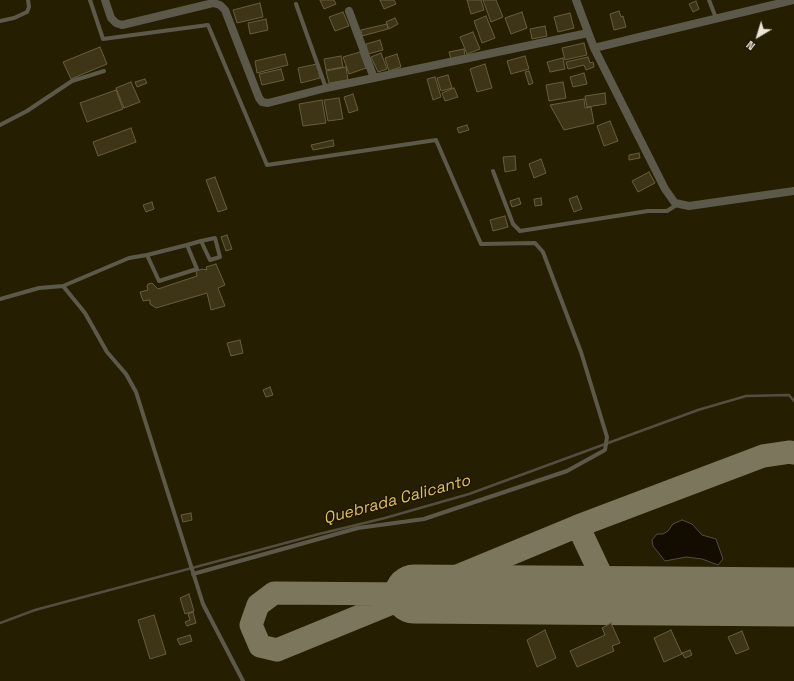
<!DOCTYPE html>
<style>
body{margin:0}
#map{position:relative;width:794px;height:681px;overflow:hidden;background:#261e00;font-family:"Space Grotesk",sans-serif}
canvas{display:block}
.north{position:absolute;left:738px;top:16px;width:40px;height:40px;-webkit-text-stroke:3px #1d1500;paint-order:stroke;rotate:218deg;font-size:11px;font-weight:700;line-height:16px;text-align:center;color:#ebe6d5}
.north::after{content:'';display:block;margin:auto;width:14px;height:18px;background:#ebe6d5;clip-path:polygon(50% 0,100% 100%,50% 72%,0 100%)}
</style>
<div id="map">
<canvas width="794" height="681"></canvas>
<div class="north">N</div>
</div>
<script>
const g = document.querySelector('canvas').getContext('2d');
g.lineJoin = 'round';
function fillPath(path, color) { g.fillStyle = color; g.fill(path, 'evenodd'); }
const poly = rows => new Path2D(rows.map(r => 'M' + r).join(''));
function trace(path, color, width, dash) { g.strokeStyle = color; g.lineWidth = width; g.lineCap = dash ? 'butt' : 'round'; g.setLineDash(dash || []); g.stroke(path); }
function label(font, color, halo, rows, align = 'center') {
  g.font = font + ' "Space Grotesk",sans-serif'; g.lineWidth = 3; g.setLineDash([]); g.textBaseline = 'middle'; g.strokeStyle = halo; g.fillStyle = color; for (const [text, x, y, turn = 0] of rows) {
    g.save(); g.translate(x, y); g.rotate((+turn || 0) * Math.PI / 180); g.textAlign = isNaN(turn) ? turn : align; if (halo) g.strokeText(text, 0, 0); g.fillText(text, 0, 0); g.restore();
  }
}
const water = poly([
 [682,520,692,524,702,535,716,539,723,559,718,565,702,559,686,557,665,561,653,546,652,540,657,534,663,534,668,531,673,524,682,520]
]);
const stream = poly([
 [0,623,35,610,319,534,385,518,469,494,698,410,746,396,789,395,794,401]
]);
const taxiway = poly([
 [578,526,611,596],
 [414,594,274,593,258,605,251,625,260,646,277,650,414,594,578,526,763,456,790,452,794,453]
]);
const runway = poly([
 [414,594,794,597]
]);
const building = poly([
 [320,0,334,0,336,4,324,9,320,0],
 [380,0,394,0,396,4,384,9,380,0],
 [467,0,481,0,484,10,471,14,467,0],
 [483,0,496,0,503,17,491,22,483,0],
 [696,1,699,9,693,12,689,4,696,1],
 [260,3,263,17,237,23,233,10,260,3],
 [619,11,621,17,623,16,626,27,614,30,610,14,619,11],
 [343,12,349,26,335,31,329,17,343,12],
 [522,12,527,28,511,34,505,18,522,12],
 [570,13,574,28,558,32,554,17,570,13],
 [486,16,495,38,482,43,474,21,486,16],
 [395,18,398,24,389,29,386,22,395,18],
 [266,19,268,30,250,34,248,23,266,19],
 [387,24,388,29,362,36,361,30,387,24],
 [545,26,547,36,532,39,530,29,545,26],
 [473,32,480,49,467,54,460,37,473,32],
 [380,40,383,50,368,54,366,44,380,40],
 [584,43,587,55,565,60,562,48,584,43],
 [100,47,107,64,71,79,63,62,100,47],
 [464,49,465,56,451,59,449,52,464,49],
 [360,52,366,68,349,74,343,57,360,52],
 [381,53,387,69,378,72,371,57,381,53],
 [285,54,288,65,257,73,255,61,285,54],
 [397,54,401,67,389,71,385,58,397,54],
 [341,56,343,67,326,70,324,59,341,56],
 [525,56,529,69,511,74,507,61,525,56],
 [588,57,590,63,593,62,594,67,586,70,584,65,568,69,566,62,588,57],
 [563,58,565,69,550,72,547,62,563,58],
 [317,64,320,78,301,83,298,68,317,64],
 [485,64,492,88,477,92,470,69,485,64],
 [346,67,348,80,329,83,326,71,346,67],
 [281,69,284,80,262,85,259,74,281,69],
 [529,71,533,83,529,85,525,72,529,71],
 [584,73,587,84,573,87,570,77,584,73],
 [448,75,452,88,441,91,437,78,448,75],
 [435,77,441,97,433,100,427,79,435,77],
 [145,79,147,83,137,87,135,82,145,79],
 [131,82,140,102,124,108,116,88,131,82],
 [563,82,566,98,549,101,546,85,563,82],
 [454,88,458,97,445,101,442,93,454,88],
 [116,90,123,109,87,122,80,103,116,90],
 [605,93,606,104,587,107,585,96,605,93],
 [353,94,358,110,349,113,344,97,353,94],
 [339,98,343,119,328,121,324,100,339,98],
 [584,99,585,108,591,107,594,123,564,130,550,105,584,99],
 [322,100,326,123,303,126,299,104,322,100],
 [610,121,618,141,604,146,597,126,610,121],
 [467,125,469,130,459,133,457,128,467,125],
 [131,128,136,142,98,156,93,142,131,128],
 [333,140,334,146,313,150,311,145,333,140],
 [639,153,640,158,629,160,629,155,639,153],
 [515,156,516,170,505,172,503,157,515,156],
 [541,159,546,173,534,178,529,164,541,159],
 [649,172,655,183,638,192,632,181,649,172],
 [215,177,227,209,218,212,206,180,215,177],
 [577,196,582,209,574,212,569,199,577,196],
 [519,198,521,204,512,207,510,201,519,198],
 [541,198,542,205,535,206,534,199,541,198],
 [152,202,154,209,146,212,143,205,152,202],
 [505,216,508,227,493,231,490,220,505,216],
 [227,235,232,249,226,251,221,237,227,235],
 [216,264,225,285,218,288,225,306,211,310,207,293,156,308,150,304,150,300,143,301,140,292,148,290,147,286,148,284,152,283,158,289,197,276,196,271,202,269,207,270,206,267,216,264],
 [240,340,243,353,231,356,227,343,240,340],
 [270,387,273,395,266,397,263,390,270,387],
 [191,513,192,520,183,522,181,515,191,513],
 [189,594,194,611,185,614,180,598,189,594],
 [193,612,196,623,187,626,185,622,190,620,188,614,193,612],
 [154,615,166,654,150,659,138,620,154,615],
 [611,623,620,643,612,646,614,651,577,667,570,651,605,635,602,628,611,623],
 [545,630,556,658,537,667,527,640,545,630],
 [671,630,682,654,664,662,654,638,671,630],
 [742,631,749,649,736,654,728,637,742,631],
 [190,635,192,641,180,645,177,639,190,635],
 [690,650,692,655,685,658,682,653,690,650]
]);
const service = poly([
 [90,0,103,39,208,25,267,165,436,140,481,244,535,243,543,252,581,352,607,437,605,450,567,471,424,519,358,528,193,574],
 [709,0,716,18],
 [296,4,326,88],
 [0,21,14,18,27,12,29,7,28,0],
 [0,125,27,111,72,81,104,71],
 [493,171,513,224,520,231,648,211,667,211,678,204],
 [187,245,201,241,210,260,220,257,215,238,201,241],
 [63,286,129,258,147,255,159,281,197,269,187,245,147,255],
 [0,299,39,288,63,286,85,313,107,352,126,374,136,392,203,604,243,681]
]);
const minor = poly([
 [105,0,111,18,116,23,122,25,213,3,220,5,225,10,259,98,262,102,268,103,326,88,588,33],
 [576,0,594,48,665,189,675,203,689,206,794,191],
 [349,11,374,78],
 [594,48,793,0]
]);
const waterNames = [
 ["Quebrada Calicanto",397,500,-15]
];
fillPath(water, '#130c00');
trace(water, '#544d40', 1);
trace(stream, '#544d40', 2.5);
trace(taxiway, '#7c765d', 23);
trace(runway, '#7c765d', 59);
fillPath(building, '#3e3517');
trace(building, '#675e3e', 1);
trace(service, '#5c594b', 4);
trace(minor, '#5c594b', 8);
label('italic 16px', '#dec157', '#1d1500', waterNames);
</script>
